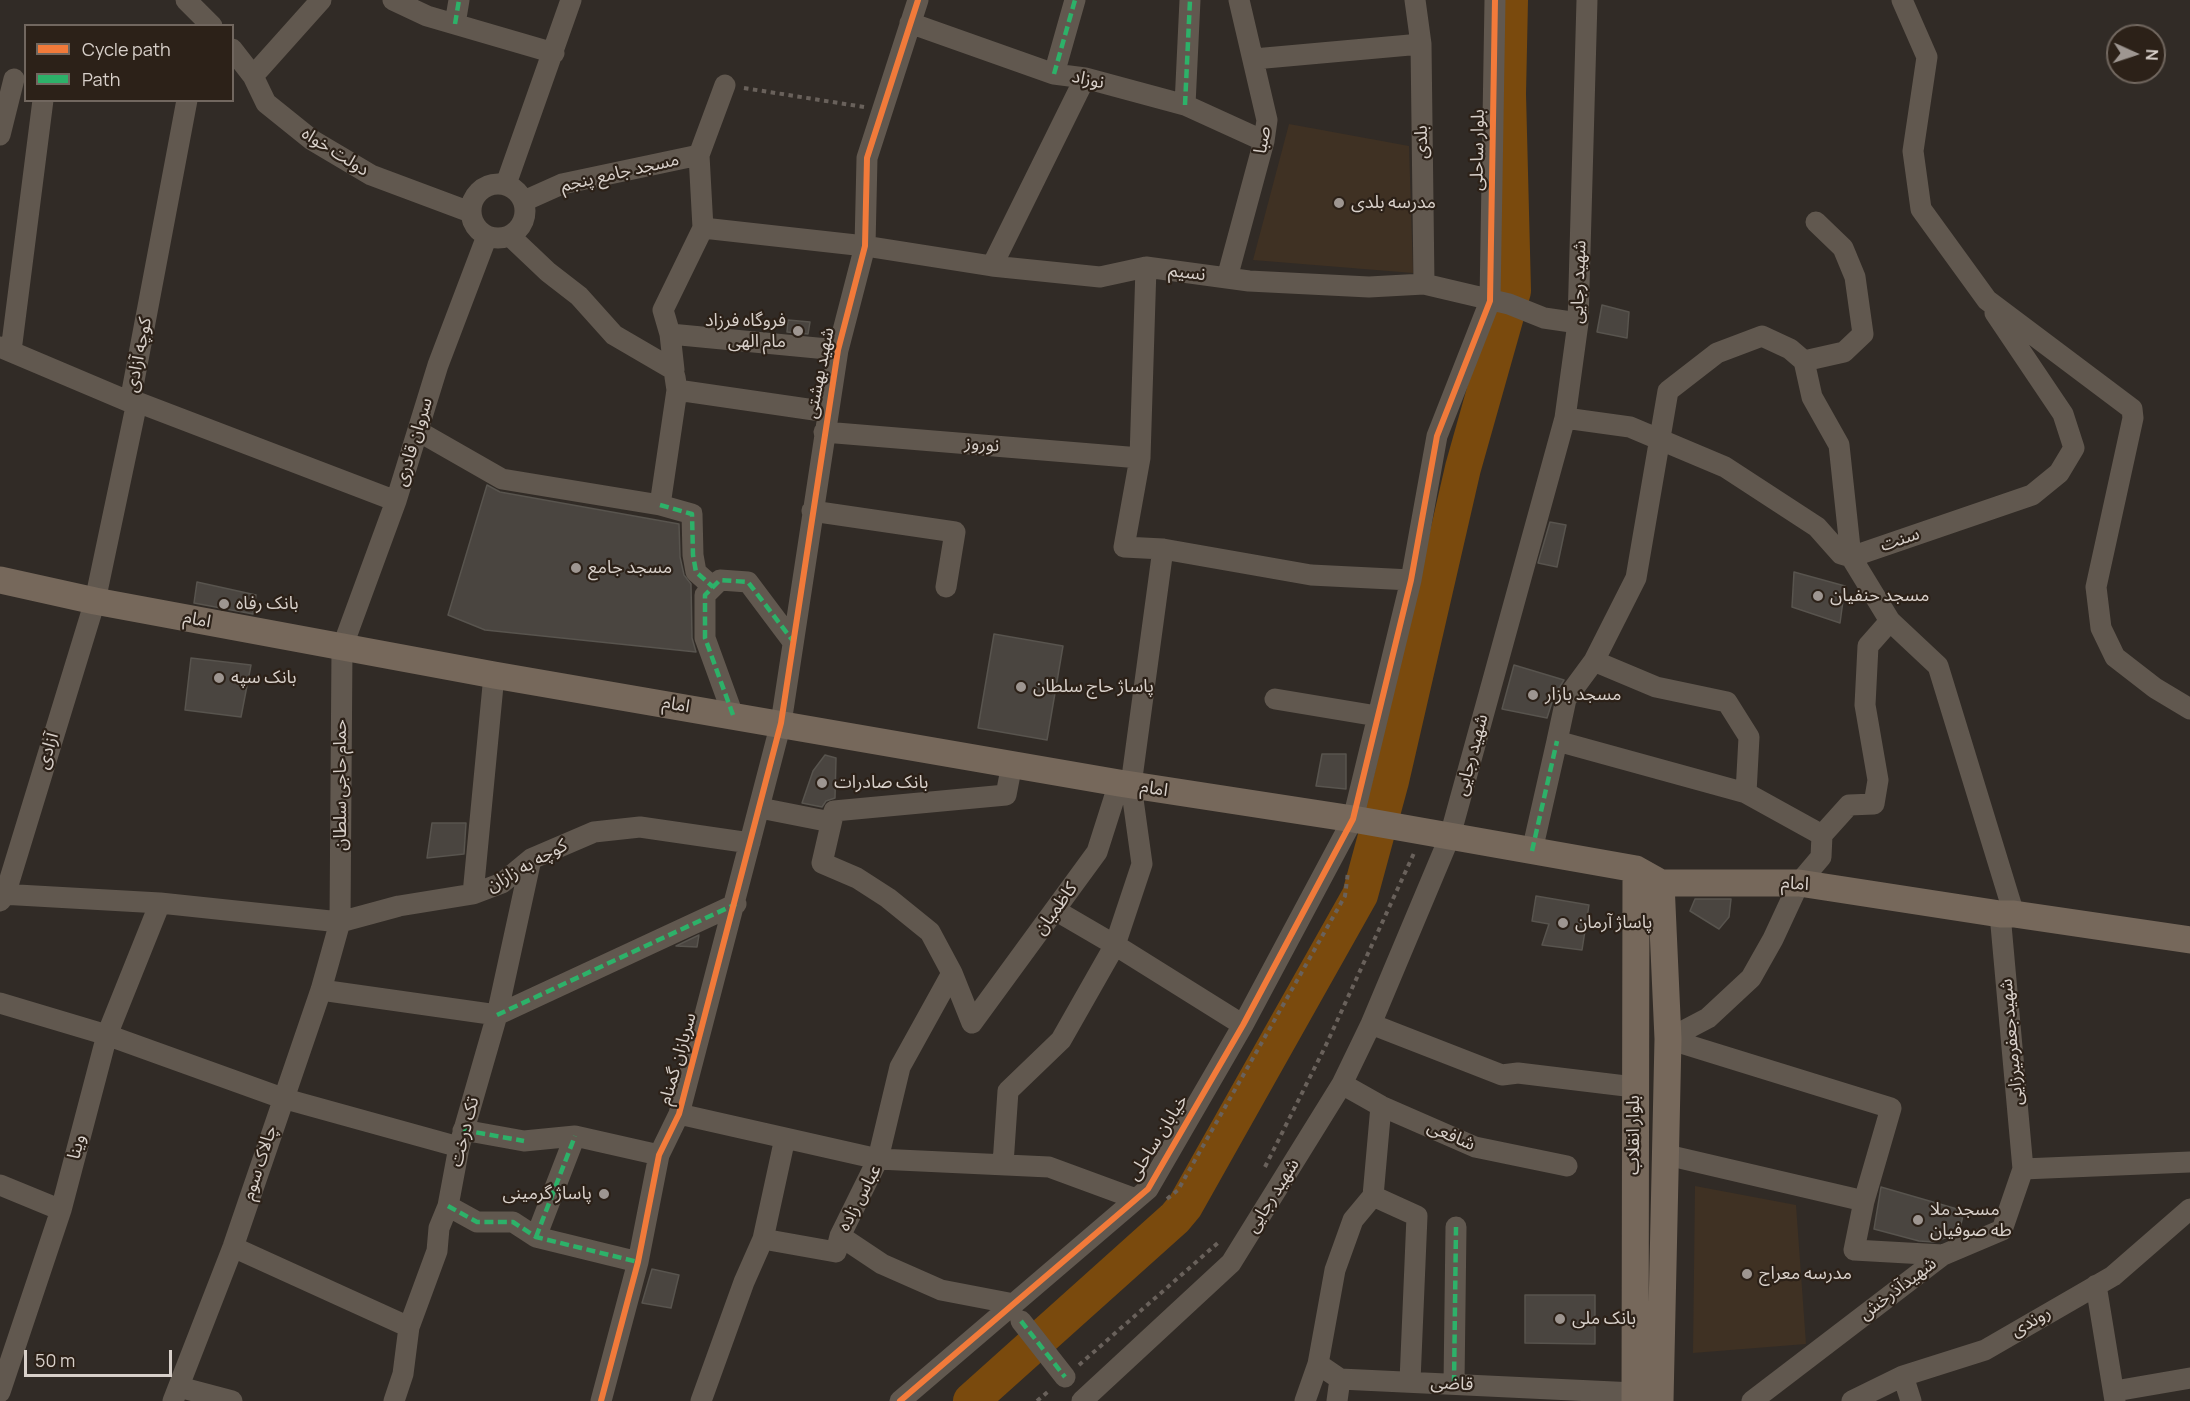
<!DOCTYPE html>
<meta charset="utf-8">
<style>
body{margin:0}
#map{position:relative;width:2190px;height:1401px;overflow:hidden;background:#312b26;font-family:Manrope,sans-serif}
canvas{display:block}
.legend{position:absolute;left:24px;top:24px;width:210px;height:78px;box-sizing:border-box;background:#2c2118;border:2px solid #71675f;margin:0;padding:8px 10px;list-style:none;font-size:18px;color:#d8d0ca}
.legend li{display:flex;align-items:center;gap:12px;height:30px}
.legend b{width:30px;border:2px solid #71675f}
.north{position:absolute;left:2106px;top:24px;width:60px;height:60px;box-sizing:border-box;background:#2c2118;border:2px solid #71675f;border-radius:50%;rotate:93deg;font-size:16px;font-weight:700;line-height:24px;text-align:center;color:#d8d0ca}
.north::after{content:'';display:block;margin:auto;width:21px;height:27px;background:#9e9691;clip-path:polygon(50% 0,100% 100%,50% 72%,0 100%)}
.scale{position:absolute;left:24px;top:1350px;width:148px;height:27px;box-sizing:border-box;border:3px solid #d8d0ca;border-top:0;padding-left:8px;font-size:18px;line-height:21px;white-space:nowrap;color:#d8d0ca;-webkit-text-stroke:4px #2c2118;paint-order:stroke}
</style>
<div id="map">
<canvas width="2190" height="1401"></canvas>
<ul class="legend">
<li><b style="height:8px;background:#f17a3a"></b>Cycle path</li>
<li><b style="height:8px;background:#2db169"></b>Path</li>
</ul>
<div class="north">N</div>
<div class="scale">50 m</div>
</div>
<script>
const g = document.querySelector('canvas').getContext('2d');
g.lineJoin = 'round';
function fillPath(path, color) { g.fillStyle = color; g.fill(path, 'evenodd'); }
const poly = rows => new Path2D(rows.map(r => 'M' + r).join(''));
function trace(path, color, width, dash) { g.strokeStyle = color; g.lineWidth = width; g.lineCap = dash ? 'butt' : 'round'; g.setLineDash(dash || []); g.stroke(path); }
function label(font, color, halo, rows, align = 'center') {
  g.font = font + ' Manrope,"Noto Sans Arabic",sans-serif'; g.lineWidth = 4.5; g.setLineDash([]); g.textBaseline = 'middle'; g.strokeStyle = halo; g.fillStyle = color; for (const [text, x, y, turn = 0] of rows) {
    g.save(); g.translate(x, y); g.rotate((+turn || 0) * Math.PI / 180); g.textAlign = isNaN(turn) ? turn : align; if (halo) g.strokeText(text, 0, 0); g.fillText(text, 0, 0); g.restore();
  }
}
const built = poly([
 [1289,124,1409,146,1413,273,1253,260],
 [1695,1186,1796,1205,1806,1344,1693,1353]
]);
const river = poly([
 [971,1401,1175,1218,1185,1206,1360,895,1391,781,1463,468,1513,291,1508,94,1510,0]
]);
const building = poly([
 [1602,305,1629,312,1627,338,1597,332,1602,305],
 [788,320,810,322,808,334,787,332,788,320],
 [487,485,500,492,679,524,680,557,684,575,691,584,692,638,696,652,485,630,448,615,487,485],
 [1550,522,1566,525,1557,567,1538,563,1550,522],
 [1794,572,1845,586,1840,623,1792,607,1794,572],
 [197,582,256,595,253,614,194,603,197,582],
 [994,634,1063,646,1047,740,978,728,994,634],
 [191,658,251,665,241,717,185,710,191,658],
 [1514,665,1564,680,1554,696,1547,718,1502,709,1514,665],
 [1322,754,1346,754,1346,789,1316,786,1322,754],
 [825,755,836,758,835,798,826,801,822,807,802,803,813,771,825,755],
 [432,823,466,823,464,854,427,858,432,823],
 [1536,896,1589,905,1582,950,1542,945,1549,924,1532,921,1536,896],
 [1695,899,1731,899,1729,917,1719,929,1690,911,1695,899],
 [699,935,697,947,676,946,699,935],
 [1881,1187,1964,1211,1959,1233,1934,1242,1919,1241,1874,1229,1881,1187],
 [652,1269,679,1275,671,1308,642,1303,652,1269],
 [1525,1295,1595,1295,1595,1344,1525,1343,1525,1295]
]);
const path = poly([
 [744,88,864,107],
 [1265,1167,1326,1045,1415,851],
 [1167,1199,1178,1190,1345,896,1348,872],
 [1079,1365,1220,1241],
 [1037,1401,1050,1390]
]);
const minor = poly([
 [186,0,212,26],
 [393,0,427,16,554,53],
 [1415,0,1421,44,1424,284],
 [1902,0,1927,57,1913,151,1921,209,1987,300,2132,409,2133,418,2096,587,2101,628,2115,657,2155,688,2190,709],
 [910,23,1054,74,1085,78,1185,105,1264,141],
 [455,24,459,0],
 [232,49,253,76,266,103,312,140,371,175,470,212],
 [1254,59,1421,44],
 [1054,74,1075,0],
 [253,76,321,0],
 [1185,105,1190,0],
 [0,135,14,79],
 [699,155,703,228,865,246,992,266,1100,277,1146,267,1249,281,1369,287,1424,284,1509,304,1544,318,1578,323],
 '471 211a27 27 0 1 1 54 0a27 27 0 1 1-54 0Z',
 [506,184,571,0],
 [524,201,562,184,699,155,725,85],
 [510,236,548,272,579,296,614,335,674,370,670,334,663,310,703,228],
 [992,266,1085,78],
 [1146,267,1140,458,1124,547,1163,549,1311,575,1411,580],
 [1227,278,1264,141,1267,120,1239,0],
 [670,334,838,350],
 [0,347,130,402],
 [11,351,43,100],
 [1804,361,1844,352,1863,334,1855,277,1843,248,1816,222],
 [675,377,677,390,828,412],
 [137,402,396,501],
 [1565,418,1630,427,1725,467,1817,527,1841,554,1851,557,2032,495,2059,473,2074,448,2063,414,1995,313],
 [418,431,502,479,660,505,677,390],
 [824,432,1140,458],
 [660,505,692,514,693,555,696,572,713,587],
 [812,511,955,532,946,587],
 [1163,549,1131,785,1142,864,1115,945,1243,1025],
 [1594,661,1656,687,1727,702,1749,737,1746,793],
 [1275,699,1377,716],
 [733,715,705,638,705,595,720,580,748,582,793,642],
 [760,808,831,822],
 [1822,835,1746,793,1557,741,1566,699,1594,661,1636,578,1668,391,1717,353,1762,336,1790,349,1804,361,1812,397,1839,445,1851,557,1890,621,1938,666,2014,914],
 [1532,851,1557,741],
 [0,894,160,903,340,922,399,906,473,894,502,883,531,859,594,832,640,827,750,843],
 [473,894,494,675],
 [0,901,5,895,95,601,137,402,130,402,187,100],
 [952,973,930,932,888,898,857,878,822,863,834,811,1006,795,1012,764],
 [321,990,497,1015,736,904],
 [0,1003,107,1035,282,1098,459,1147],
 [972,1023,1097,852,1119,783],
 [1371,1024,1502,1075,1518,1073,1634,1087],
 [1668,1039,1708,1018,1751,978,1773,939,1799,883,1821,857,1822,835,1849,805,1874,804,1878,780,1865,705,1868,646,1890,621],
 [1668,1039,1891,1108,1864,1201,1854,1250,1943,1255],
 [1342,1084,1381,1106,1475,1147,1567,1166],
 [679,1114,878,1159,900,1067,952,973,972,1023],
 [463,1130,524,1141,575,1136,659,1155],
 [1667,1155,1864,1201],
 [1003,1164,1008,1091,1061,1040,1115,945,1055,910],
 [2023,1169,2190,1162],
 [0,1185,61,1210],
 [1373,1196,1381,1106],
 [448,1206,477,1222,513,1222,536,1237,638,1262],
 [840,1236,882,1264,941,1290,1014,1304],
 [536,1237,575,1136],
 [763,1239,785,1138],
 [233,1247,409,1327],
 [2096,1285,2115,1401],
 [1021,1321,1065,1377],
 [1318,1364,1340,1379,1635,1393],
 [1903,1376,1911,1401],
 [1454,1384,1456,1227],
 [179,1387,232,1401],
 [2115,1391,2190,1378],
 [0,1392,61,1210,107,1035,160,903],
 [173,1401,233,1247,321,990,340,922,342,648,396,501,438,365,487,236],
 [394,1401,403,1374,409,1327,437,1251,439,1228,448,1206,459,1147,497,1015,531,859],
 [601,1401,638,1262,659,1155,679,1114,781,723,838,350,865,246,867,158,918,0],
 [701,1401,744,1282,763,1239,836,1252,840,1236,878,1159,1049,1167,1136,1199],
 [900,1401,1148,1189,1243,1025,1353,819,1411,580,1437,436,1490,301,1495,0],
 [1082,1401,1231,1263,1342,1084,1371,1024,1450,836,1565,418,1578,323,1587,0],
 [1305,1401,1318,1364,1335,1270,1353,1220,1373,1196,1417,1216,1410,1381],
 [1337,1401,1340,1379],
 [1752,1401,1943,1255,2002,1230,2023,1169,2000,914],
 [1852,1401,1903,1376,1985,1350,2113,1276,2190,1209]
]);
const major = poly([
 [0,580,95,601,494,675,1119,783,1353,819,1636,869,1661,883,1799,883,2000,914,2014,914,2190,940],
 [1635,1401,1636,869],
 [1660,1401,1668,1039,1661,883]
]);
const quiet = poly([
 [455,24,459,0],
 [1054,74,1075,0],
 [1185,105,1190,0],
 [660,505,692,514,693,555,696,572,713,587],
 [733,715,705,638,705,595,720,580,748,582,793,641],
 [1532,851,1557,741],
 [497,1015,736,904],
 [463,1130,524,1141],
 [448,1206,477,1222,513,1222,536,1237,638,1262],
 [536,1237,575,1136],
 [1021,1321,1065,1377],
 [1454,1384,1456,1227]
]);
const cycleway = poly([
 [601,1401,638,1262,659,1155,679,1114,781,723,838,350,865,246,867,158,918,0],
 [900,1401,1148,1189,1243,1025,1353,819,1411,580,1437,436,1490,301,1495,0]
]);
const markers = [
 [1339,203,6,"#9e9691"],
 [798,331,6,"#9e9691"],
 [576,568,6,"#9e9691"],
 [1818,596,6,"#9e9691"],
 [224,604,6,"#9e9691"],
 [219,678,6,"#9e9691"],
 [1021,687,6,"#9e9691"],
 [1533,695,6,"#9e9691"],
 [822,783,6,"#9e9691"],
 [1563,923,6,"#9e9691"],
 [604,1194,6,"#9e9691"],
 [1918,1220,6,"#9e9691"],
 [1747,1274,6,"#9e9691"],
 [1560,1319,6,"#9e9691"]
];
const streetNames = [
 ["نوزاد",1088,80,12],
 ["صبا",1263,140,-80],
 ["بلدی",1422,142,-91],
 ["بلوار ساحلی",1478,150,-89],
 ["دولت خواه",335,152,32],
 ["مسجد جامع پنجم",620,173,-13],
 ["نسیم",1187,273,7],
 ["شهید رجایی",1579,282,-88],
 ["کوچه آزادی",139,355,-79],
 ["شهید بهشتی",820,373,-79],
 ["سروان قادری",414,442,-73],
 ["نوروز",982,445,5],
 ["سنت",1900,540,-19],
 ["امام",197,620,11],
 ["امام",676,705,10],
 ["آزادی",48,751,-73],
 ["شهید رجایی",1472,755,-75],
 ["حمام حاجی سلطان",341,785,-90],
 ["امام",1154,789,9],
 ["کوچه به زازان",527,866,-29],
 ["امام",1795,884,4],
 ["کاظمیان",1056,909,-54],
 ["شهیدجعفرمیرزایی",2012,1042,-95],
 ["سربازان گمنام",678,1059,-74],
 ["تک درخت",465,1132,-76],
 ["بلوار انقلاب",1634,1135,-90],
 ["شافعی",1451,1136,23],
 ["خیابان ساحلی",1158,1138,-58],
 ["وینا",77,1147,-75],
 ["چالاک سوم",260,1163,-72],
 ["شهید رجایی",1273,1196,-58],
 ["عباس زاده",860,1198,-62],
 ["شهیدآذرخش",1898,1289,-37],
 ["روندی",2031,1322,-30],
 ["قاضی",1452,1384,3]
];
const poiNames = [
 ["مدرسه بلدی",1351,203],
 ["فروگاه فرزاد",786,321,"right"],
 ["مام الهی",786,342,"right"],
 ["مسجد جامع",588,568],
 ["مسجد حنفیان",1830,596],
 ["بانک رفاه",236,604],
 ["بانک سپه",231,678],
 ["پاساژ حاج سلطان",1033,687],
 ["مسجد بازار",1545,695],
 ["بانک صادرات",834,783],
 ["پاساژ آرمان",1575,923],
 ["پاساژ گرمینی",592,1194,"right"],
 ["مسجد ملا",1930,1210],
 ["طه صوفیان",1930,1231],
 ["مدرسه معراج",1759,1274],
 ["بانک ملی",1572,1319]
];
fillPath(built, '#3f3123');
trace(river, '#7a4a0d', 36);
fillPath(building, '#4a4540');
trace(building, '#58544e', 1.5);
trace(path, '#69615b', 4, [4.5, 4.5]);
trace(minor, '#61584f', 21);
trace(major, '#76685b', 27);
trace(quiet, '#2db169', 4.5, [9, 4.5]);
trace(cycleway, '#f17a3a', 6);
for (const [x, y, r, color] of markers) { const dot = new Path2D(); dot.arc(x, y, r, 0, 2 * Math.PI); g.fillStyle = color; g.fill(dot); trace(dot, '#2c2118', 2); }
label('18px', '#d8d0ca', '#2c2118', streetNames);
label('18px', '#d8d0ca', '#2c2118', poiNames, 'left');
</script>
